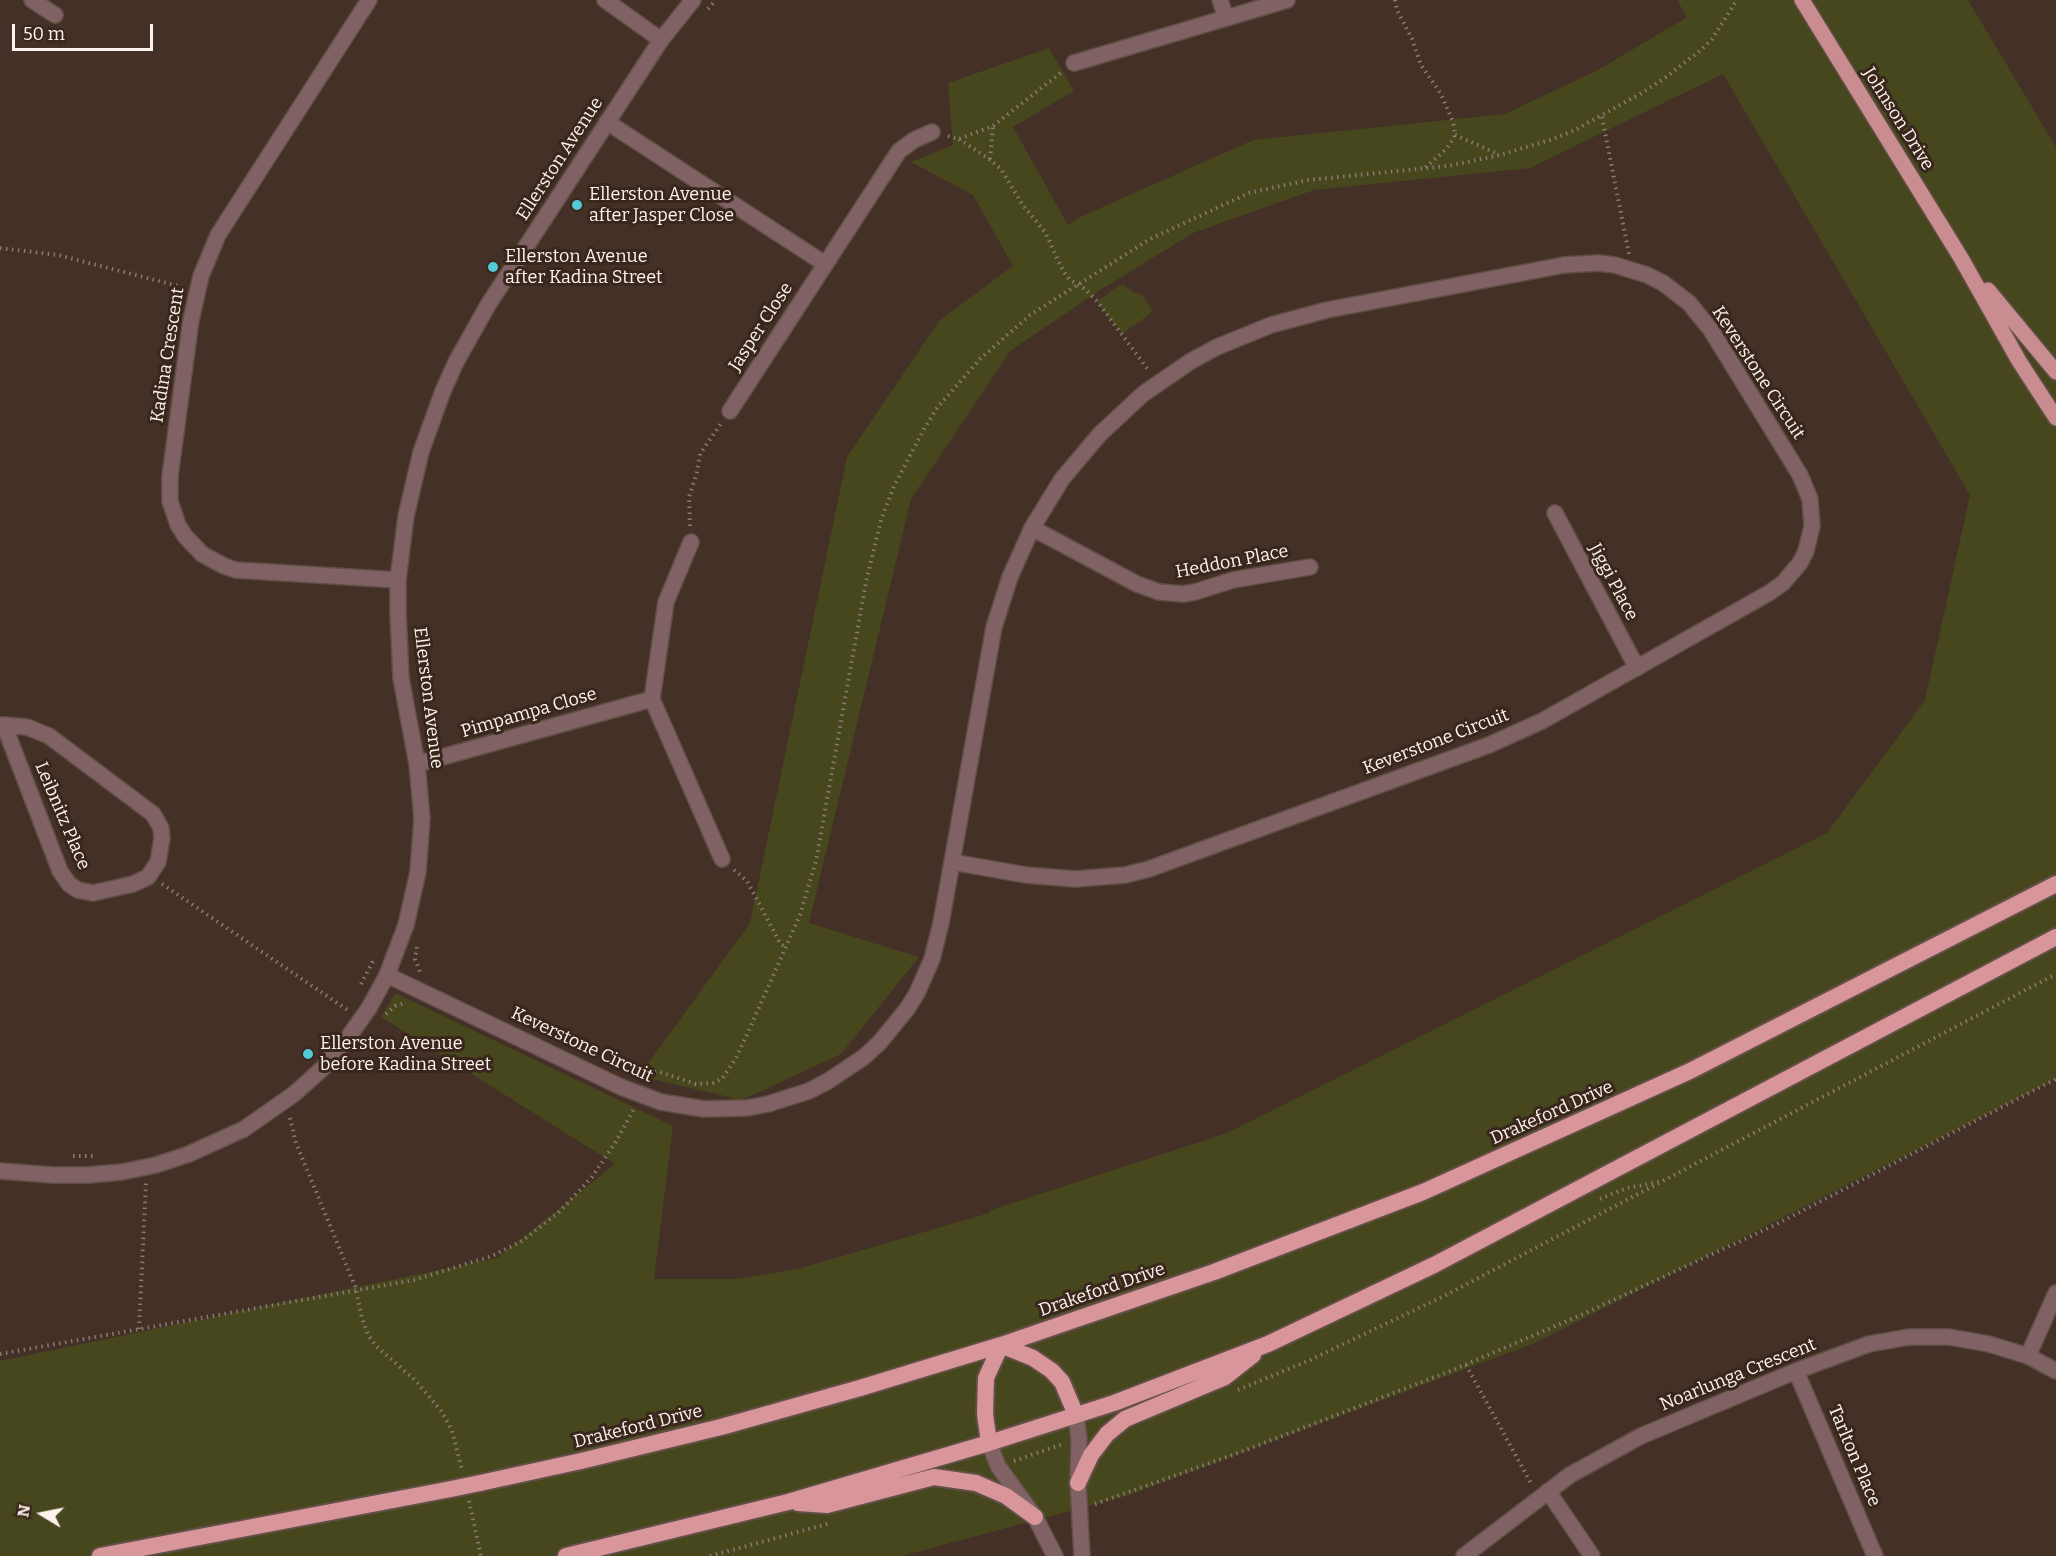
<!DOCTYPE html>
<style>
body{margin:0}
#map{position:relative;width:2056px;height:1556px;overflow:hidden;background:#443026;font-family:Bitter,serif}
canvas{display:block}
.north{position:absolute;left:12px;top:1484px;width:60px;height:60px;-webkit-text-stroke:4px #39261c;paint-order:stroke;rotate:280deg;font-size:16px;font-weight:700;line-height:24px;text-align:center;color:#fdf2ed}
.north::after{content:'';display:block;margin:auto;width:21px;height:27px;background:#fdf2ed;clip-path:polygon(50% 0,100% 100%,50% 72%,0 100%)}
.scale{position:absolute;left:12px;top:24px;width:141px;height:27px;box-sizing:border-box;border:3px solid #fdf2ed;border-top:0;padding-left:8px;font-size:18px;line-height:21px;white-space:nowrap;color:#fdf2ed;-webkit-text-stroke:4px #39261c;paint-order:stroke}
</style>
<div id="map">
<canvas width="2056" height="1556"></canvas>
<div class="north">N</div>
<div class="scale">50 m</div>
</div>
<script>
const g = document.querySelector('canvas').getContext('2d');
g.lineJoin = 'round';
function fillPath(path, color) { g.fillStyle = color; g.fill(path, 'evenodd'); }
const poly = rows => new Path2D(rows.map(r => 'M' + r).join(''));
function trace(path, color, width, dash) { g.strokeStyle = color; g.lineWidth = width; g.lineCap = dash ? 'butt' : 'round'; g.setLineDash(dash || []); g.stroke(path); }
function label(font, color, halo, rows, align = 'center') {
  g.font = font + ' Bitter,serif'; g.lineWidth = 6; g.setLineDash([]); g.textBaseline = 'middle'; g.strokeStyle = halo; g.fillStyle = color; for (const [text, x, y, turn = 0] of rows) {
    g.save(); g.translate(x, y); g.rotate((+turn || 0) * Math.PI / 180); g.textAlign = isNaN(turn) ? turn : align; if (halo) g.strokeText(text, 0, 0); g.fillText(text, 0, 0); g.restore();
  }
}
const green = poly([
 [1677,0,1968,0,2056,147,2056,1079,1535,1343,1129,1495,902,1556,0,1556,0,1361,497,1258,615,1164,381,1017,395,993,673,1126,654,1279,735,1279,798,1269,989,1213,991,1210,1227,1133,1827,833,1925,700,1970,495,1723,74,1530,168,1314,190,1193,233,1099,291,1010,351,911,499,809,923,919,957,841,1054,742,1100,639,1076,750,923,847,457,939,321,1013,266,973,195,911,162,953,145,948,83,1049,48,1074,91,1013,127,1068,225,1078,218,1253,140,1505,114,1598,70,1687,17],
 [1124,285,1135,293,1141,294,1152,309,1150,314,1122,334,1098,304,1098,301,1118,286]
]);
const path = poly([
 [1395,0,1397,10,1412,39,1421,65,1441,94,1453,122,1455,132,1454,138,1446,149,1425,168],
 [708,9,716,0],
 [1602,117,1629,254],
 [1455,135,1498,154],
 [948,136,959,139,993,126,1063,71],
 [959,139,989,159,1001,169,1022,204,1045,232,1063,271,1070,280,1085,289,1097,301,1149,371],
 [990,159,993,126],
 [0,248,58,255,182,287],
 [690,526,689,497,697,472,700,454,722,422],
 [734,870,747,881,780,943,786,948],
 [162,884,349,1011],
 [417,947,415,959,420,972],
 [361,984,374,959],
 [386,1014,395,1006,405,1003],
 [647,1080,651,1073,657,1071,696,1084,713,1083,722,1079,736,1058,749,1030,800,915,816,861,866,582,881,520,894,486,924,429,937,408,980,359,1030,315,1150,239,1249,193,1308,180,1448,166,1500,155,1550,140,1575,130,1640,94,1665,78,1702,49,1712,39,1737,0],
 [290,1118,296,1143,355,1286,362,1318,368,1335,376,1346,415,1380,442,1412,452,1431,462,1470],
 [73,1156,95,1156],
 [1600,1199,1627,1188,1659,1182],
 [139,1329,146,1183],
 [0,1354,414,1280,492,1256,522,1241,558,1213,592,1177,615,1143,634,1109],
 [1466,1365,1532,1485],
 [1238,1390,1310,1360,1446,1295,2056,974],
 [1014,1461,1063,1444],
 [469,1501,481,1556],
 [1095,1504,1238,1453,1453,1370,1581,1315,1775,1225,2056,1079],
 [710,1556,831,1523]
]);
const minor = poly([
 [32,0,55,15],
 [369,0,218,235,201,276,191,320,170,476,170,501,178,525,185,536,202,554,224,566,236,570,398,580],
 [605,0,661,40],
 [1220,0,1226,18],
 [1074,63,1287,0],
 [607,122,825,264],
 [730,411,899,151,914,140,932,132],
 [1555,513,1637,668],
 [1032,528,1137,584,1159,592,1183,594,1195,592,1233,580,1310,567],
 [691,542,666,602,652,699,722,859],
 [0,725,4,725,27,727,49,736,153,814,161,828,162,838,158,862,148,877,133,884,93,893,78,890,69,884,60,871,4,725],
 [417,764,652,699],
 [387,975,621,1087,661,1102,704,1109,747,1108,768,1104,809,1091,828,1081,864,1057,880,1042,907,1009,917,993,932,959,941,923,952,862,994,627,1010,577,1032,528,1062,479,1100,434,1143,394,1191,361,1217,347,1271,325,1327,310,1564,265,1598,263,1615,265,1647,275,1663,283,1689,303,1711,330,1800,475,1810,499,1812,526,1806,551,1800,563,1783,583,1769,593,1542,721,1489,745,1149,869,1125,875,1075,879,1026,875,952,862],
 [2028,1356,2056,1293],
 [1796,1371,1875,1556],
 [1548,1491,1592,1556],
 [1464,1556,1570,1475,1641,1436,1796,1371,1869,1344,1909,1337,1949,1337,1989,1344,2028,1356,2056,1371]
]);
const tertiary = poly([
 [0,1171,53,1175,88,1175,122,1172,156,1165,189,1154,244,1129,294,1094,323,1068,347,1039,369,1008,387,975,406,925,418,872,422,818,417,764,401,678,398,613,398,580,406,516,421,452,443,391,456,362,488,305,661,40,693,0],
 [1076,1415,1079,1439,1078,1483,1082,1556],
 [989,1443,998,1466,1035,1517,1055,1556]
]);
const primary = poly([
 [1802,0,1961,258,2019,361,2056,418],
 [1988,290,2056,372]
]);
const trunk = poly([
 [1001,1345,1033,1358,1052,1371,1062,1382,1076,1415],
 [989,1443,985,1414,986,1378,1001,1345],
 [480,1483,581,1461,721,1427,860,1388,1001,1345,1214,1272,1423,1192,1690,1071,2056,884],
 [1078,1483,1091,1455,1107,1434,1125,1419,1225,1377,1253,1355],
 [798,1503,827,1505,934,1477,976,1483,1006,1496,1035,1517],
 [100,1556,451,1489],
 [566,1556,788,1502,989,1443,1114,1403,1268,1344,1434,1265,2056,937]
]);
const trunkBridge = poly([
 [451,1489,480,1483]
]);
const markers = [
 [577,205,6,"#52cbd9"],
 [493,267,6,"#52cbd9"],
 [308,1054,6,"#52cbd9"]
];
const streetNames = [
 ["Johnson Drive",1898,119,58],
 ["Ellerston Avenue",560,159,-57],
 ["Jasper Close",761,327,-57],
 ["Kadina Crescent",168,355,-81],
 ["Keverstone Circuit",1758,373,57],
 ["Heddon Place",1232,562,-11],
 ["Jiggi Place",1613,582,62],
 ["Ellerston Avenue",428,698,83],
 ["Pimpampa Close",529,713,-16],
 ["Keverstone Circuit",1436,742,-21],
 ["Leibnitz Place",62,816,67],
 ["Keverstone Circuit",582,1045,25],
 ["Drakeford Drive",1552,1113,-24],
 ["Drakeford Drive",1102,1290,-19],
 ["Noarlunga Crescent",1738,1375,-22],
 ["Drakeford Drive",638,1427,-14],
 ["Tarlton Place",1854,1456,67]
];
const poiNames = [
 ["Ellerston Avenue",589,195],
 ["after Jasper Close",589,216],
 ["Ellerston Avenue",505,257],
 ["after Kadina Street",505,278],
 ["Ellerston Avenue",320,1044],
 ["before Kadina Street",320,1065]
];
fillPath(green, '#46471d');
trace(minor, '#624f46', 18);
trace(tertiary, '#624f46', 18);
trace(primary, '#624f46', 18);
trace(trunk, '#624f46', 20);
trace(path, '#8b7a72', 4, [1.5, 4.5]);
trace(minor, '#806264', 15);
trace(tertiary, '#806264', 15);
trace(primary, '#c98d91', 15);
trace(trunk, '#d8969a', 16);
trace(trunkBridge, '#624f46', 20, []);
trace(trunkBridge, '#d8969a', 16);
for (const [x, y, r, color] of markers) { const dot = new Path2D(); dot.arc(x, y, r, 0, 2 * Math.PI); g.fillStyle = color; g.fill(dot); trace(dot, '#39261c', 2); }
label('18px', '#fdf2ed', '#39261c', streetNames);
label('18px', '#fdf2ed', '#39261c', poiNames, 'left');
</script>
